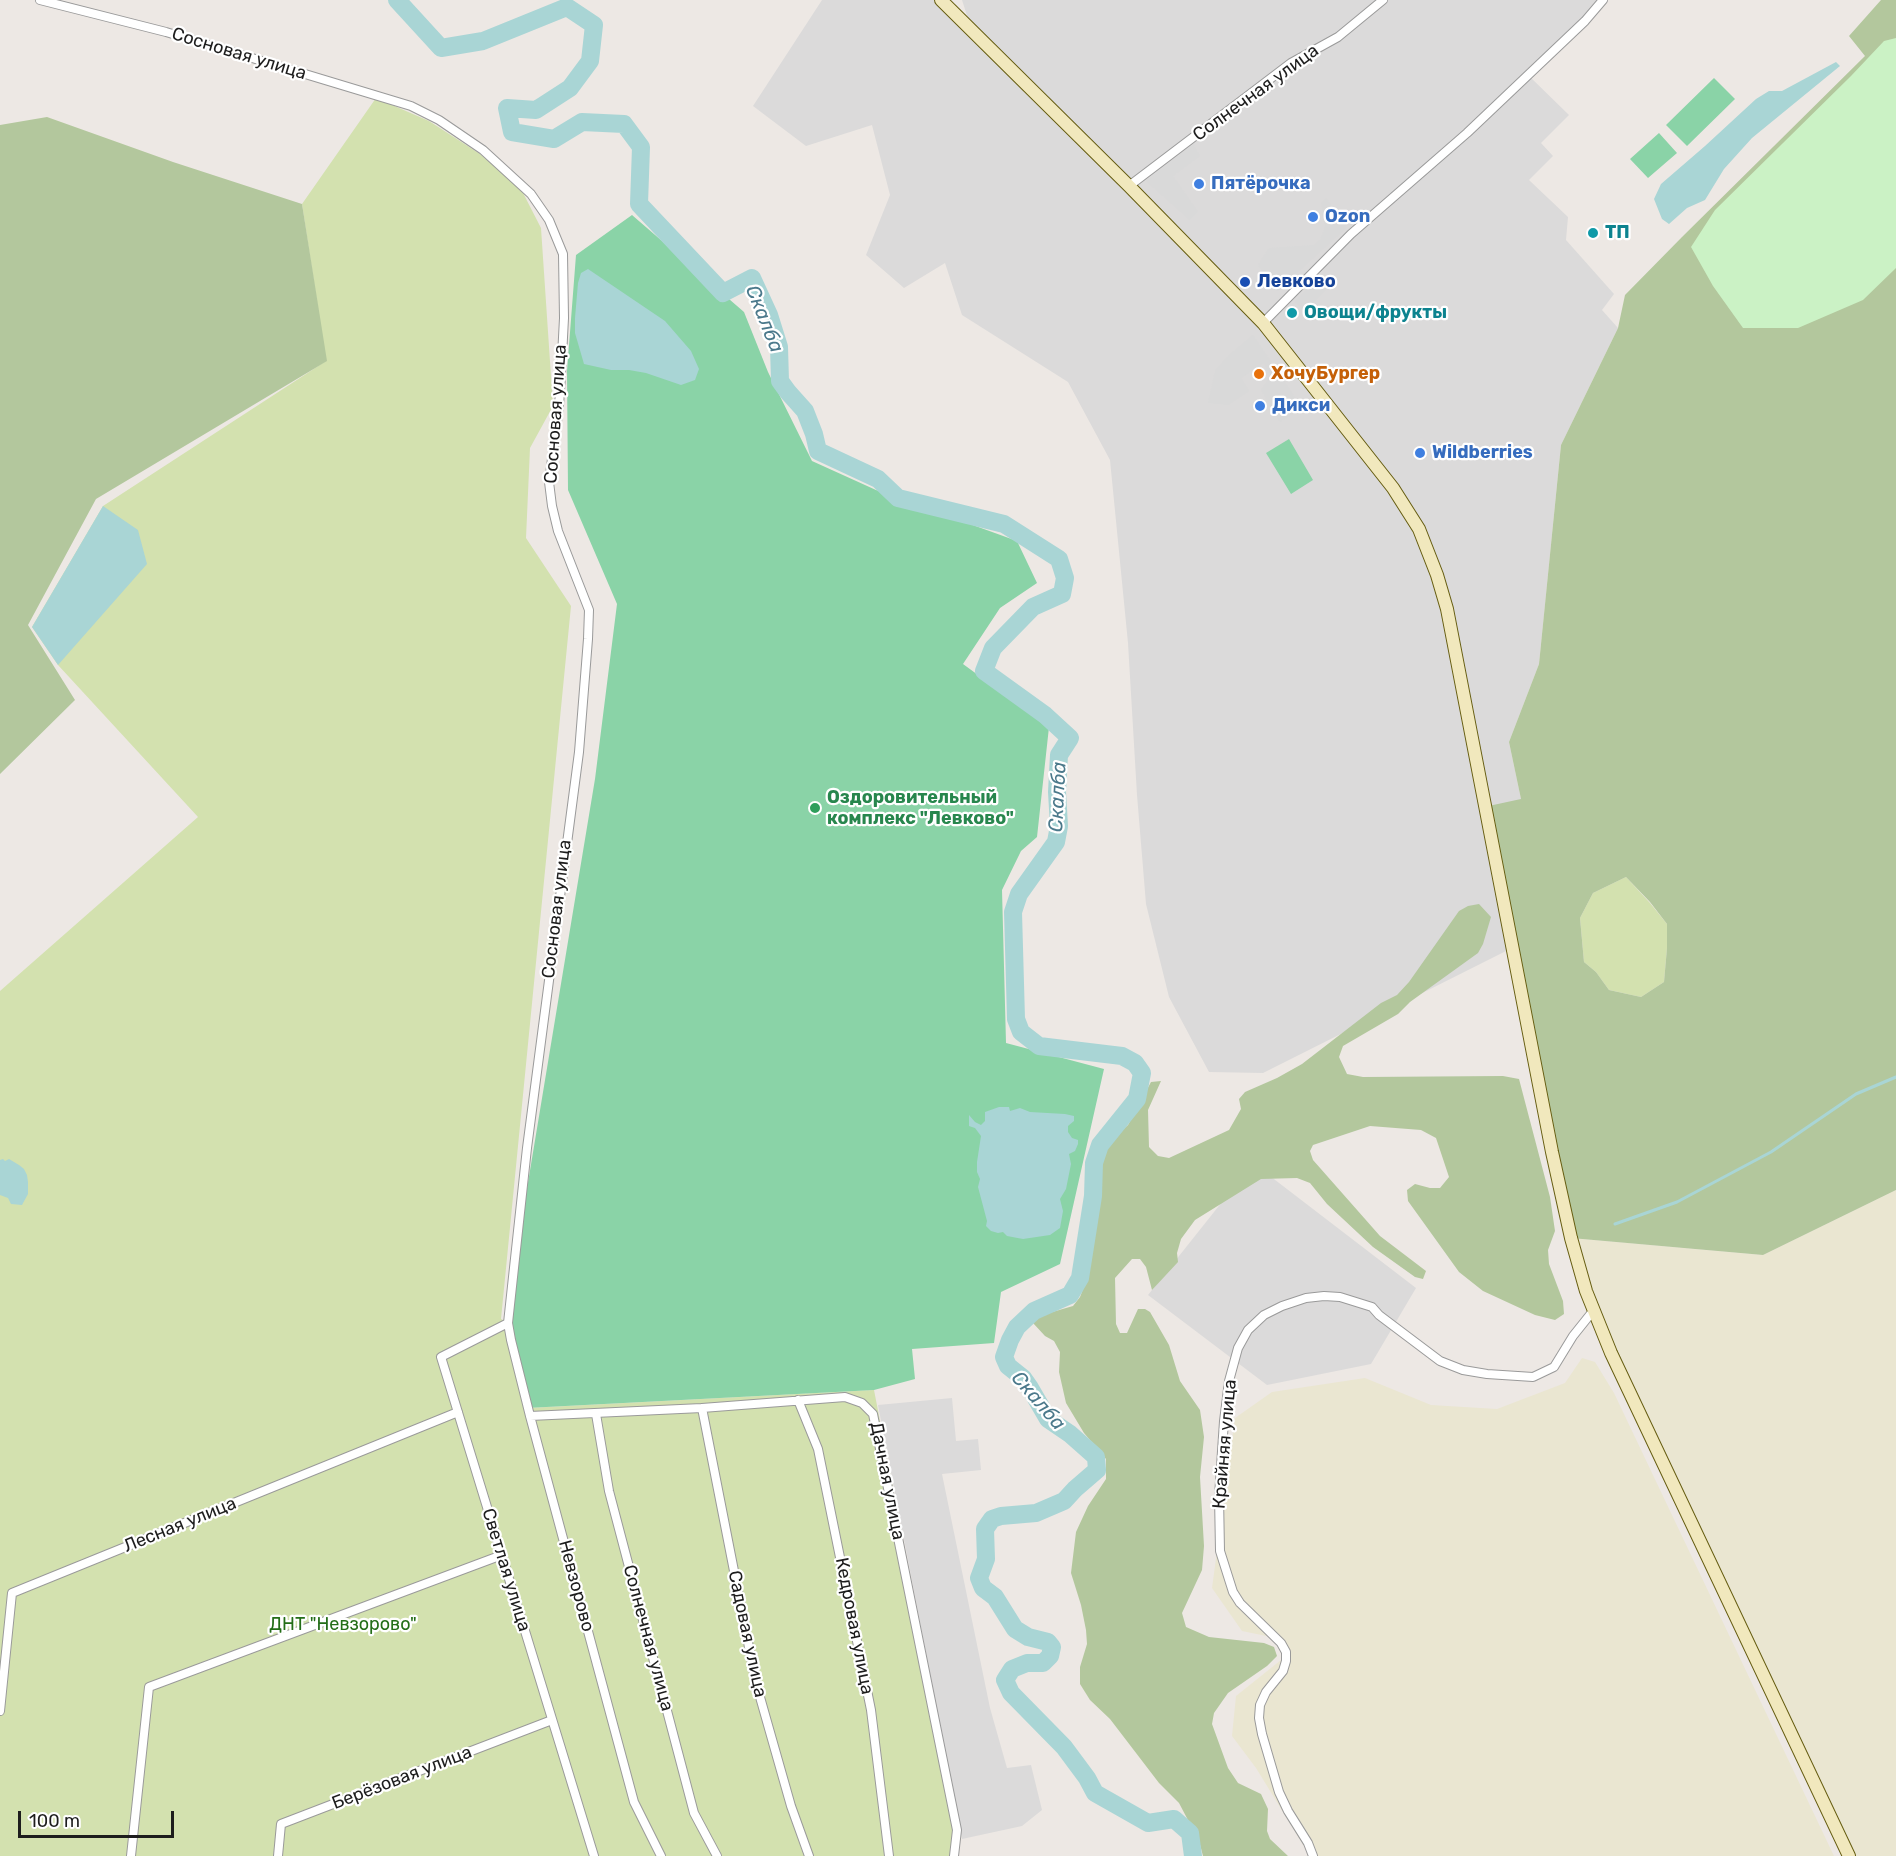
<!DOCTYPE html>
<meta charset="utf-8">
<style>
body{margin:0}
#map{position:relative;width:1896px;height:1856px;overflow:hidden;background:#ede8e4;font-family:Rubik,sans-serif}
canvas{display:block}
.scale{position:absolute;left:18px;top:1811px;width:156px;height:27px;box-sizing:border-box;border:3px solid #1d1d1d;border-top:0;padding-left:8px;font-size:18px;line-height:21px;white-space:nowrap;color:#1d1d1d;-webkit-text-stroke:4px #fff;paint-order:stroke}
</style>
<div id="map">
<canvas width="1896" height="1856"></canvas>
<div class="scale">100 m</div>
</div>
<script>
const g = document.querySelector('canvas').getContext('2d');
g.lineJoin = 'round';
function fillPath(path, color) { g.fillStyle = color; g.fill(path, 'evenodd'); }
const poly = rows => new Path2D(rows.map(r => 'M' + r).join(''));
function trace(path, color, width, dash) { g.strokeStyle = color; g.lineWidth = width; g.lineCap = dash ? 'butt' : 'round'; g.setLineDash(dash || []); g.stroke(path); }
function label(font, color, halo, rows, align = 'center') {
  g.font = font + ' Rubik,sans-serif'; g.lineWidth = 4.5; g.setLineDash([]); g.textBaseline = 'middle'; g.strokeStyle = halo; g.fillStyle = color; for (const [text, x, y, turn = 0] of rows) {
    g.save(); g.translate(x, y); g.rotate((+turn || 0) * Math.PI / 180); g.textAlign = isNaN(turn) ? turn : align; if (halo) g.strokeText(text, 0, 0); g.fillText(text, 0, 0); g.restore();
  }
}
const residential = poly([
 [822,0,941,0,971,28,962,0,1603,0,1527,74,1569,115,1541,143,1553,156,1529,180,1568,217,1566,240,1614,294,1602,310,1618,328,1561,445,1539,664,1509,742,1521,799,1512,948,1263,1073,1209,1072,1169,997,1146,904,1137,795,1128,643,1110,460,1068,382,962,315,945,263,904,288,866,255,890,195,872,125,806,146,753,106],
 [1253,1163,1416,1288,1371,1364,1267,1385,1148,1295],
 [952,1398,956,1441,978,1439,981,1470,942,1474,990,1708,1007,1768,1031,1765,1042,1810,1022,1826,962,1839,878,1405]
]);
const farmland = poly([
 [1896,1190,1896,1856,1849,1856,1611,1353,1571,1238,1763,1255],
 [1582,1358,1595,1362,1614,1393,1834,1856,1310,1856,1256,1768,1232,1736,1236,1696,1291,1652,1281,1639,1242,1631,1212,1588,1235,1418,1272,1392,1365,1378,1431,1405,1497,1409,1565,1383]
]);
const grass = poly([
 [376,98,429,121,480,154,521,189,541,228,553,406,530,448,526,538,571,606,501,1319,505,1321,528,1408,874,1390,958,1823,951,1856,0,1856,0,991,198,817,58,665,32,627,103,506,326,361,302,204],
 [1626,877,1650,903,1667,924,1667,948,1664,982,1641,997,1609,990,1596,972,1584,962,1580,918,1593,893]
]);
const forest = poly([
 [1881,0,1896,0,1896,1190,1763,1255,1571,1238,1484,807,1521,799,1509,742,1539,664,1561,445,1618,328,1625,295,1682,237,1865,56,1849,36],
 [1626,877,1650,902,1667,924,1667,948,1664,982,1641,997,1609,990,1596,972,1584,962,1580,918,1593,893],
 [47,117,173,162,302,204,327,361,96,499,28,625,75,700,0,774,0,125],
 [1479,904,1491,917,1483,944,1478,953,1410,1002,1398,1014,1343,1046,1339,1057,1347,1074,1363,1077,1503,1076,1519,1079,1550,1197,1555,1231,1548,1250,1549,1264,1563,1301,1564,1314,1555,1320,1535,1315,1483,1291,1459,1272,1408,1201,1407,1190,1415,1184,1430,1188,1440,1188,1449,1177,1436,1138,1421,1130,1370,1126,1313,1145,1310,1151,1313,1160,1380,1236,1426,1271,1423,1279,1415,1277,1373,1247,1327,1204,1310,1183,1297,1178,1261,1179,1195,1220,1181,1239,1177,1253,1178,1262,1152,1290,1146,1267,1140,1259,1132,1259,1115,1278,1116,1324,1120,1333,1127,1333,1138,1309,1145,1309,1150,1312,1169,1345,1180,1381,1200,1410,1204,1437,1200,1477,1204,1546,1202,1570,1182,1613,1186,1627,1209,1637,1264,1643,1274,1647,1277,1656,1267,1666,1228,1693,1214,1713,1212,1724,1228,1768,1238,1783,1261,1794,1268,1809,1267,1831,1270,1839,1288,1856,1203,1856,1199,1841,1179,1803,1159,1783,1110,1719,1090,1700,1080,1684,1080,1667,1087,1644,1086,1630,1081,1605,1071,1573,1076,1532,1088,1506,1106,1479,1106,1459,1084,1433,1066,1403,1059,1372,1060,1352,1054,1341,1045,1336,1033,1323,1035,1317,1073,1306,1080,1297,1087,1279,1095,1232,1102,1159,1112,1139,1128,1125,1151,1082,1161,1081,1148,1110,1149,1147,1158,1156,1169,1158,1229,1130,1241,1109,1239,1099,1245,1092,1277,1078,1302,1064,1381,1003,1397,995,1409,982,1459,911,1468,906]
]);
const park = poly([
 [1896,38,1896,268,1863,300,1798,328,1743,328,1713,286,1691,247,1715,210,1851,76,1884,41]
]);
const pitch = poly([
 [1714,78,1735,99,1687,146,1666,125],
 [1659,133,1677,153,1648,178,1630,159],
 [632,215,744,312,768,372,812,461,876,490,1017,541,1037,583,1000,608,963,664,1049,727,1037,837,1021,851,1002,890,1006,1043,1104,1069,1060,1264,1001,1292,994,1343,912,1349,915,1379,874,1390,527,1408,505,1321,595,779,617,604,568,490,567,371,576,255],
 [1289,439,1313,480,1291,494,1266,453]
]);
const parking = poly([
 [1193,144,1200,156,1173,176,1198,212,1190,220,1146,181],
 [1326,198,1347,227,1277,291,1258,265,1269,248,1314,245,1320,240,1325,228,1321,203],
 [1321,277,1330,286,1304,311,1295,301],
 [1253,335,1302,408,1280,422,1261,390,1271,376,1264,363,1241,378,1249,391,1228,405,1208,403,1215,371,1228,356]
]);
const water = poly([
 [1836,62,1840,66,1752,138,1724,169,1705,200,1687,208,1669,224,1662,219,1654,199,1661,184,1705,146,1756,99,1769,91,1782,91],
 [588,269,665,321,691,351,699,369,695,380,681,385,646,373,629,370,611,370,584,364,575,333,575,318,578,283,581,273],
 [103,506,138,530,147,564,58,665,32,627],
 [999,1107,1009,1107,1010,1111,1020,1108,1030,1112,1065,1114,1074,1116,1074,1121,1068,1126,1068,1132,1072,1138,1078,1140,1078,1144,1075,1151,1069,1154,1071,1164,1066,1189,1060,1199,1063,1211,1060,1228,1050,1235,1023,1239,1007,1236,1003,1232,998,1233,991,1231,986,1226,987,1221,978,1187,980,1179,977,1172,977,1162,981,1136,975,1128,969,1126,969,1115,975,1122,981,1125,985,1121,985,1112],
 [3,1159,5,1161,9,1159,19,1165,24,1169,27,1175,28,1182,28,1194,22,1205,11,1204,8,1198,0,1195,0,1160]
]);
const stream = poly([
 [1615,1224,1677,1202,1771,1152,1856,1094,1896,1077]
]);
const river = poly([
 [397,0,441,48,483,41,567,7,594,25,590,61,570,88,536,110,507,108,512,132,554,139,582,122,624,124,641,147,639,204,723,293,752,278,769,315,779,347,780,381,788,392,805,411,814,434,818,451,878,479,898,498,1004,524,1059,559,1065,578,1062,594,1033,607,993,648,984,671,1045,715,1070,738,1059,755,1057,792,1059,826,1056,842,1019,894,1013,912,1016,1019,1021,1032,1039,1046,1122,1056,1135,1063,1142,1073,1137,1099,1100,1145,1094,1163,1093,1196,1080,1278,1070,1295,1034,1311,1017,1327,1010,1340,1004,1357,1008,1366,1023,1378,1030,1388,1048,1419,1070,1434,1096,1457,1097,1470,1075,1489,1064,1501,1036,1513,1001,1516,992,1519,985,1529,986,1559,979,1578,983,1588,995,1597,1015,1629,1028,1637,1048,1642,1052,1647,1050,1656,1043,1663,1027,1663,1012,1669,1005,1680,1011,1693,1064,1747,1087,1778,1095,1793,1148,1823,1174,1819,1190,1833,1193,1856]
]);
const street = poly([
 [40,0,166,32,411,106,439,120,483,150,531,194,549,220,563,254,564,318,561,376,559,406,549,482,552,506,558,531,589,610,588,639,579,752,527,1148,508,1323,511,1340,530,1416,634,1802,661,1856],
 [1129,186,1291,63,1338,37,1383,0],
 [1263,323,1351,234,1467,133,1585,21,1603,0],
 [508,1323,441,1357,594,1856],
 [798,1400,818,1449,871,1710,889,1856],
 [702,1408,756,1683,791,1806,809,1856],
 [596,1414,609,1491,694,1813,717,1856],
 [530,1416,702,1408,845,1397,862,1403,873,1414,957,1830,954,1856],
 [0,1711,12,1593,458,1412],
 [131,1856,149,1687,502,1555],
 [278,1856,281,1824,552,1720],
 [1313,1856,1308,1843,1288,1811,1279,1792,1262,1734,1259,1718,1260,1705,1266,1692,1283,1671,1286,1661,1286,1652,1281,1643,1240,1603,1233,1592,1220,1551,1219,1496,1224,1421,1229,1381,1238,1348,1248,1330,1264,1315,1282,1306,1306,1298,1324,1296,1340,1297,1372,1307,1379,1315,1440,1361,1463,1370,1487,1374,1533,1377,1554,1367,1573,1336,1593,1311]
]);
const secondary = poly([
 [941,0,1129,186,1263,323,1393,488,1419,529,1437,575,1447,609,1552,1152,1571,1238,1586,1291,1611,1353,1849,1856]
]);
const markers = [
 [1199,184,6,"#3f7fe0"],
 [1313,217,6,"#3f7fe0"],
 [1593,233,6,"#0f9aa8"],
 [1245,282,6,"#1a4fb4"],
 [1292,313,6,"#0f9aa8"],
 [1259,374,6,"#e8710a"],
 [1260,406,6,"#3f7fe0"],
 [1420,453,6,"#3f7fe0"],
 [815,808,6,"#2e9e5b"]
];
const streetNames = [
 ["Сосновая улица",239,54,17],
 ["Солнечная улица",1256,93,-36],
 ["Сосновая улица",556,414,-86],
 ["Сосновая улица",557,909,-83],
 ["Крайняя улица",1225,1444,-85],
 ["Дачная улица",887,1481,79],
 ["Лесная улица",180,1525,-22],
 ["Светлая улица",506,1570,73],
 ["Невзорово",576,1586,75],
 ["Кедровая улица",854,1626,79],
 ["Садовая улица",747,1634,78],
 ["Солнечная улица",648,1638,75],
 ["Берёзовая улица",402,1778,-21]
];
const shopNames = [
 ["Пятёрочка",1211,184],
 ["Ozon",1325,217],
 ["Дикси",1272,406],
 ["Wildberries",1432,453]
];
const cultureNames = [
 ["ТП",1605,233],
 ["Овощи/фрукты",1304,313]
];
const transitNames = [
 ["Левково",1257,282]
];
const foodNames = [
 ["ХочуБургер",1271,374]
];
const leisureNames = [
 ["Оздоровительный",827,798],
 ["комплекс \"Левково\"",827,819]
];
const parkNames = [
 ["ДНТ \"Невзорово\"",343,1625]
];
const waterNames = [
 ["Скалба",764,319,68],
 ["Скалба",1058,797,-87],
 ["Скалба",1038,1401,49]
];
fillPath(residential, '#dbdada');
fillPath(farmland, '#eae6d1');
fillPath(grass, '#d3e1af');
fillPath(forest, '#b3c79d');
fillPath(park, '#cbf2c5');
fillPath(pitch, '#8ad3a7');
fillPath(parking, '#d9d9d9');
fillPath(water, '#a9d5d5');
trace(stream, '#a9d5d5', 3);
trace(river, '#a9d5d5', 18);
trace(street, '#9a9a9a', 10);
trace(secondary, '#665d11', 14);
trace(street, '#fff', 8);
trace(secondary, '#f1e8bd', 12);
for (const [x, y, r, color] of markers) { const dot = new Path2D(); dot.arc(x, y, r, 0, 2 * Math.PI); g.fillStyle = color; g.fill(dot); trace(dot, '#fff', 2); }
label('18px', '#1d1d1d', '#fff', streetNames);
label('bold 18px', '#366cbe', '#fff', shopNames, 'left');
label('bold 18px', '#0d838f', '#fff', cultureNames, 'left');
label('bold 18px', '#164399', '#fff', transitNames, 'left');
label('bold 18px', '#c56008', '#fff', foodNames, 'left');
label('bold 18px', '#27864d', '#fff', leisureNames, 'left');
label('18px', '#246e18', '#fff', parkNames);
label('italic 20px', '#4b798b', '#fff', waterNames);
</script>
